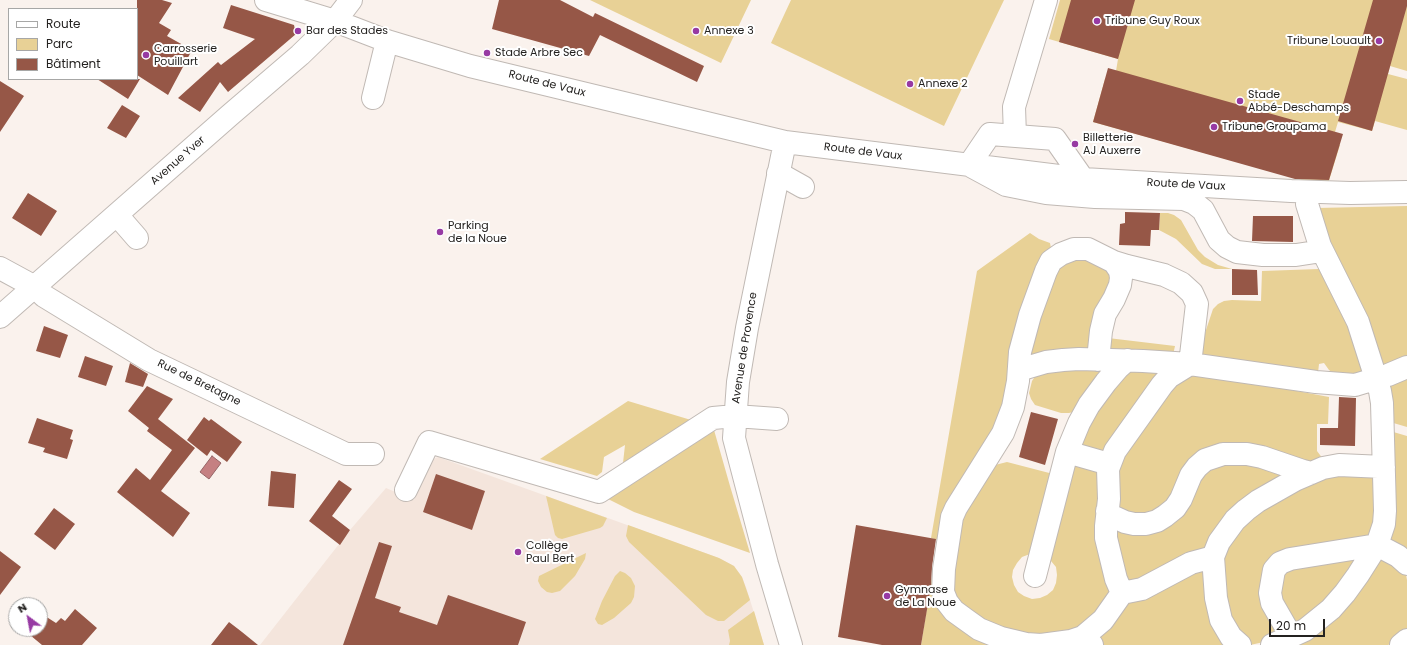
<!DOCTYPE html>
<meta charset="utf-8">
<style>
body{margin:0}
#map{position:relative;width:1407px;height:645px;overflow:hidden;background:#faf2ed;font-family:Poppins,sans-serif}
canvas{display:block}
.legend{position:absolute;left:8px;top:8px;width:130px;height:72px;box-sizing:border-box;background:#fff;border:1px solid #a7a7a6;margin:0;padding:5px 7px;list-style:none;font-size:12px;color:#242220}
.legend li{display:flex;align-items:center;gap:8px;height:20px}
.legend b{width:20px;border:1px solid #a7a7a6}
.north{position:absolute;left:8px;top:597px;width:40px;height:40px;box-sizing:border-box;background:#fff;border:1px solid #a7a7a6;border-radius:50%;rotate:328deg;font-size:11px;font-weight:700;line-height:16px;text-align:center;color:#242220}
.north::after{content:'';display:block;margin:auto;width:14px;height:18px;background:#973aa3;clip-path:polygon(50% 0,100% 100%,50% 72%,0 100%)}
.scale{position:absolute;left:1269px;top:619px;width:56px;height:18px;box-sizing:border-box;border:2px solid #242220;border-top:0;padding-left:5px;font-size:12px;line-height:14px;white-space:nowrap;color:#242220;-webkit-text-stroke:3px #fff;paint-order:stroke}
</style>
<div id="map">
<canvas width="1407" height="645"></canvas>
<ul class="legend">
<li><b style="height:5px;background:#fff"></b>Route</li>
<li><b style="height:11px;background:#e8d196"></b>Parc</li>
<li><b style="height:11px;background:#965747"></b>Bâtiment</li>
</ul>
<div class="north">N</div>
<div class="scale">20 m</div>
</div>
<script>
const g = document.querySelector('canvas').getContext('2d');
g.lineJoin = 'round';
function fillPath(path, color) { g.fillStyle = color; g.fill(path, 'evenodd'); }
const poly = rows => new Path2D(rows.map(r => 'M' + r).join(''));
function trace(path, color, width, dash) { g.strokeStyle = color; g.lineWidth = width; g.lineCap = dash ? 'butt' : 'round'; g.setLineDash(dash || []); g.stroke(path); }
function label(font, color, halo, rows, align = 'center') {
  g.font = font + ' Poppins,sans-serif'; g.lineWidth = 4; g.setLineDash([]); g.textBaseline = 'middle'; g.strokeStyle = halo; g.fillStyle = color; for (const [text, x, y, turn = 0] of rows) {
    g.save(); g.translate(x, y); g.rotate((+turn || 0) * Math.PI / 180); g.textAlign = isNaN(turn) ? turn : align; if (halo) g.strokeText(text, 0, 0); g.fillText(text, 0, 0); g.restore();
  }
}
const built = poly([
 [438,457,719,558,734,566,742,577,746,587,764,645,260,645,350,530,386,488,414,500,431,460]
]);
const green = poly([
 [590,0,751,0,721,63],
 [791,0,1004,0,944,126,771,43],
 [1060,0,1407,0,1407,71,1390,66,1388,74,1407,79,1407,130,1375,121,1372,131,1338,122,1332,142,1340,145,1327,187,1093,122,1105,79,1116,71,1118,59,1049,39],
 [1407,206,1407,364,1387,373,1329,251,1317,208],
 [1160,213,1168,213,1174,215,1181,220,1198,250,1205,257,1218,265,1232,269,1215,269,1202,264,1176,239,1159,230],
 [1030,233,1039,239,1050,243,1051,248,1008,405,979,463,938,593,1008,645,921,645,938,540,931,538,977,271],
 [1075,254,1116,272,1094,355,1027,358,1051,273],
 [1319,269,1327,273,1365,367,1362,371,1358,373,1347,375,1334,374,1329,370,1324,363,1319,364,1318,373,1204,359,1199,351,1213,309,1218,304,1224,301,1232,300,1261,301,1262,271],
 [1108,338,1175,346,1173,355,1107,352],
 [1101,369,1103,375,1078,411,1069,413,1061,413,1035,405,1031,399,1029,393,1032,381,1036,375,1043,370],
 [1171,369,1106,449,1097,453,1080,444,1085,424,1126,371],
 [1407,370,1407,427,1390,422,1389,378],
 [1196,372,1329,397,1328,424,1317,424,1317,451,1323,459,1309,465,1234,449,1156,517,1117,513,1114,463,1165,388],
 [628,401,691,420,623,463,625,445,604,457,602,472,597,476,540,459],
 [712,423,730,486,750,553,634,512,602,496],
 [1390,431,1407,436,1407,557,1389,539],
 [1223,458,1291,472,1202,553,1126,584,1112,527,1134,528,1195,477],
 [1007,462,1057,475,1030,554,1022,557,1017,563,1013,570,1012,577,1014,585,1018,592,1024,596,1032,599,1040,598,1047,595,1053,590,1056,583,1057,575,1056,567,1051,561,1045,556,1070,463,1097,468,1112,589,1085,631,1041,639,982,624,949,591,958,518,995,465],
 [1324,474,1377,476,1373,540,1277,559,1284,633,1264,642,1250,645,1223,607,1224,544,1240,524],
 [546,496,607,518,603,526,600,528,562,539,558,538,555,535],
 [628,525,719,558,734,566,742,577,750,600,724,621,718,621,706,615,629,542,626,536],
 [1365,552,1341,589,1294,629,1283,611,1279,572],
 [586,553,585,559,575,576,560,591,552,593,547,592,541,587,538,581,539,576],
 [1388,559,1405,570,1407,580,1407,630,1397,641,1388,645,1285,645,1377,561],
 [1202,566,1231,645,1101,645,1097,631,1121,605],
 [620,571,625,573,631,578,635,586,634,597,631,603,614,618,602,625,598,624,595,619,602,601,615,576],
 [754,611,764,645,729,645,730,641,728,630]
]);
const water = poly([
 [212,456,221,463,209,479,200,472,212,456]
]);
const building = poly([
 [137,0,162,0,172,3,159,23,171,30,167,36,192,50,168,95,137,75],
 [499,0,560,0,593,17,595,13,704,66,697,82,600,35,589,56,492,29],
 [1071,0,1135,0,1118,59,1059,42],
 [1373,0,1407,0,1407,6,1372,131,1338,121],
 [231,5,294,25,296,34,228,92,220,82,200,112,178,98,218,62,221,65,255,39,223,28],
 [1108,68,1343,134,1329,180,1295,179,1093,122],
 [97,79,140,79,128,99],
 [0,81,24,96,0,132],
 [122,105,140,116,126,138,107,128],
 [28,193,57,211,41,236,12,218],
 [1125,212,1160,213,1159,230,1151,230,1150,246,1119,245,1120,224,1125,223],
 [1253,216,1293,216,1293,242,1252,241],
 [1232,269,1257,270,1258,295,1232,295],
 [44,326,68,335,60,358,36,351],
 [85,356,113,366,106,386,78,377],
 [130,363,148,374,143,387,125,382],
 [147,386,173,399,158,419,195,448,161,491,190,513,173,537,117,492,136,468,150,480,172,450,147,431,149,428,128,411],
 [1339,397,1356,398,1355,446,1320,445,1320,428,1338,428],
 [1031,412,1058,419,1045,465,1019,457],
 [204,417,209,421,211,419,242,442,227,462,211,450,207,456,187,440],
 [37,418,73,430,70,439,73,440,67,459,43,452,45,448,28,443],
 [271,471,296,474,294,508,268,506],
 [436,474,485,491,472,530,423,512],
 [339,480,352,489,332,516,350,530,340,545,309,521],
 [54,508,75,524,55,550,34,534],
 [856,525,936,539,932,567,931,586,921,645,882,645,838,637],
 [379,542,392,546,375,598,401,607,399,612,437,625,448,595,526,622,518,645,343,645],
 [0,551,21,567,0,595],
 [75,609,97,628,82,645,42,645,30,635,35,629,40,629,40,623,45,616,56,623,61,618,65,621],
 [229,622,242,632,258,645,211,645]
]);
const minor = poly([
 [266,0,335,21,387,41,470,66,785,142,1083,179,1291,191,1350,193,1407,192],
 [373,98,387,41],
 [1015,136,1014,107,1046,0],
 [785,142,747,328,738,382,734,438,767,564,791,645],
 [778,173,803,187],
 [1083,179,1055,139,990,134,969,165,1006,185,1046,193,1095,197,1184,199,1194,203,1203,210,1219,240,1227,247,1237,252,1263,255,1296,255,1322,251],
 [117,215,137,238],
 [0,268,35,287,44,296,149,360,346,454,373,454],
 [0,317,230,115,300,55,335,21,351,0],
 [1098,360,1101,331,1105,314,1114,299,1120,285,1121,278,1120,271,1114,262],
 [1019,370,1046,362,1063,360,1079,359,1143,361,1190,364,1316,382,1355,385,1388,375,1407,367],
 [1067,452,1109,464],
 [406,490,429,442,599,492,713,418,735,416,777,419],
 [1107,511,1114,517,1125,522,1134,524,1146,524,1157,521,1165,516,1175,508,1181,499,1191,475,1197,467,1205,460,1223,454,1247,454,1262,457,1303,471,1311,473],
 [1035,576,1067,452,1079,423,1089,405,1106,382,1118,368,1127,360],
 [1291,636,1272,603,1270,593,1274,570,1280,563,1290,559,1377,545,1398,556,1407,564],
 [1083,637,1103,620,1122,593,1142,589,1191,563,1213,557],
 [1092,645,1083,637,1071,641,1041,645,1026,644,1001,638,979,629,965,619,954,611,947,602,943,592,944,569,952,517,956,508,1003,433,1013,407,1018,381,1020,352,1030,315,1046,271,1051,261,1061,254,1074,249,1088,249,1114,262,1127,266,1164,275,1181,283,1192,293,1197,304,1190,364,1169,377,1162,385,1115,451,1108,469,1109,499,1106,526,1106,538,1116,579,1122,593],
 [1240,645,1231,637,1221,620,1216,598,1213,557,1219,542,1235,520,1246,510,1258,501,1295,480,1323,468,1339,465,1384,467],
 [1272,645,1305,630,1331,609,1345,593,1358,575,1377,545,1384,524,1385,511,1382,403,1380,391,1358,322,1320,246,1307,204,1308,192],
 [1401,645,1407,640]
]);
const markers = [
 [1097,21,4,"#973aa3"],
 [298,31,4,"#973aa3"],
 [696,31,4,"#973aa3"],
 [1379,41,4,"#973aa3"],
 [487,53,4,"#973aa3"],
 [146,55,4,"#973aa3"],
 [910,84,4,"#973aa3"],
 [1240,101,4,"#973aa3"],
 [1214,127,4,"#973aa3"],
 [1075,144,4,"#973aa3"],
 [440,232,4,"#973aa3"],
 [518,552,4,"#973aa3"],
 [887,596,4,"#973aa3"]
];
const poiNames = [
 ["Tribune Guy Roux",1105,21],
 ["Bar des Stades",306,31],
 ["Annexe 3",704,31],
 ["Tribune Louault",1371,41,"right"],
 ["Carrosserie",154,49],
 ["Pouillart",154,62],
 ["Stade Arbre Sec",495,53],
 ["Annexe 2",918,84],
 ["Stade",1248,95],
 ["Abbé-Deschamps",1248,108],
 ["Tribune Groupama",1222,127],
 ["Billetterie",1083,138],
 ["AJ Auxerre",1083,151],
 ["Parking",448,226],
 ["de la Noue",448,239],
 ["Collège",526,546],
 ["Paul Bert",526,559],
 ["Gymnase",895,590],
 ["de La Noue",895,603]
];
const streetNames = [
 ["Route de Vaux",547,84,14],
 ["Route de Vaux",863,152,7],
 ["Avenue Yver",178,161,-41],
 ["Route de Vaux",1186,185,3],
 ["Avenue de Provence",745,348,-81],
 ["Rue de Bretagne",199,383,26]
];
fillPath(built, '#f4e5dc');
fillPath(green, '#e8d196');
fillPath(water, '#c58082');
trace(water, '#956465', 1);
fillPath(building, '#965747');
trace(minor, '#c0b9b4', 24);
trace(minor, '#fff', 22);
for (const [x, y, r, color] of markers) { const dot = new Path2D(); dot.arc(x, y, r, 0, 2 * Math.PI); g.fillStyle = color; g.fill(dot); trace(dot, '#fff', 1.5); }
label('11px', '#242220', '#fff', poiNames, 'left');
label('11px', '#242220', '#fff', streetNames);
</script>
